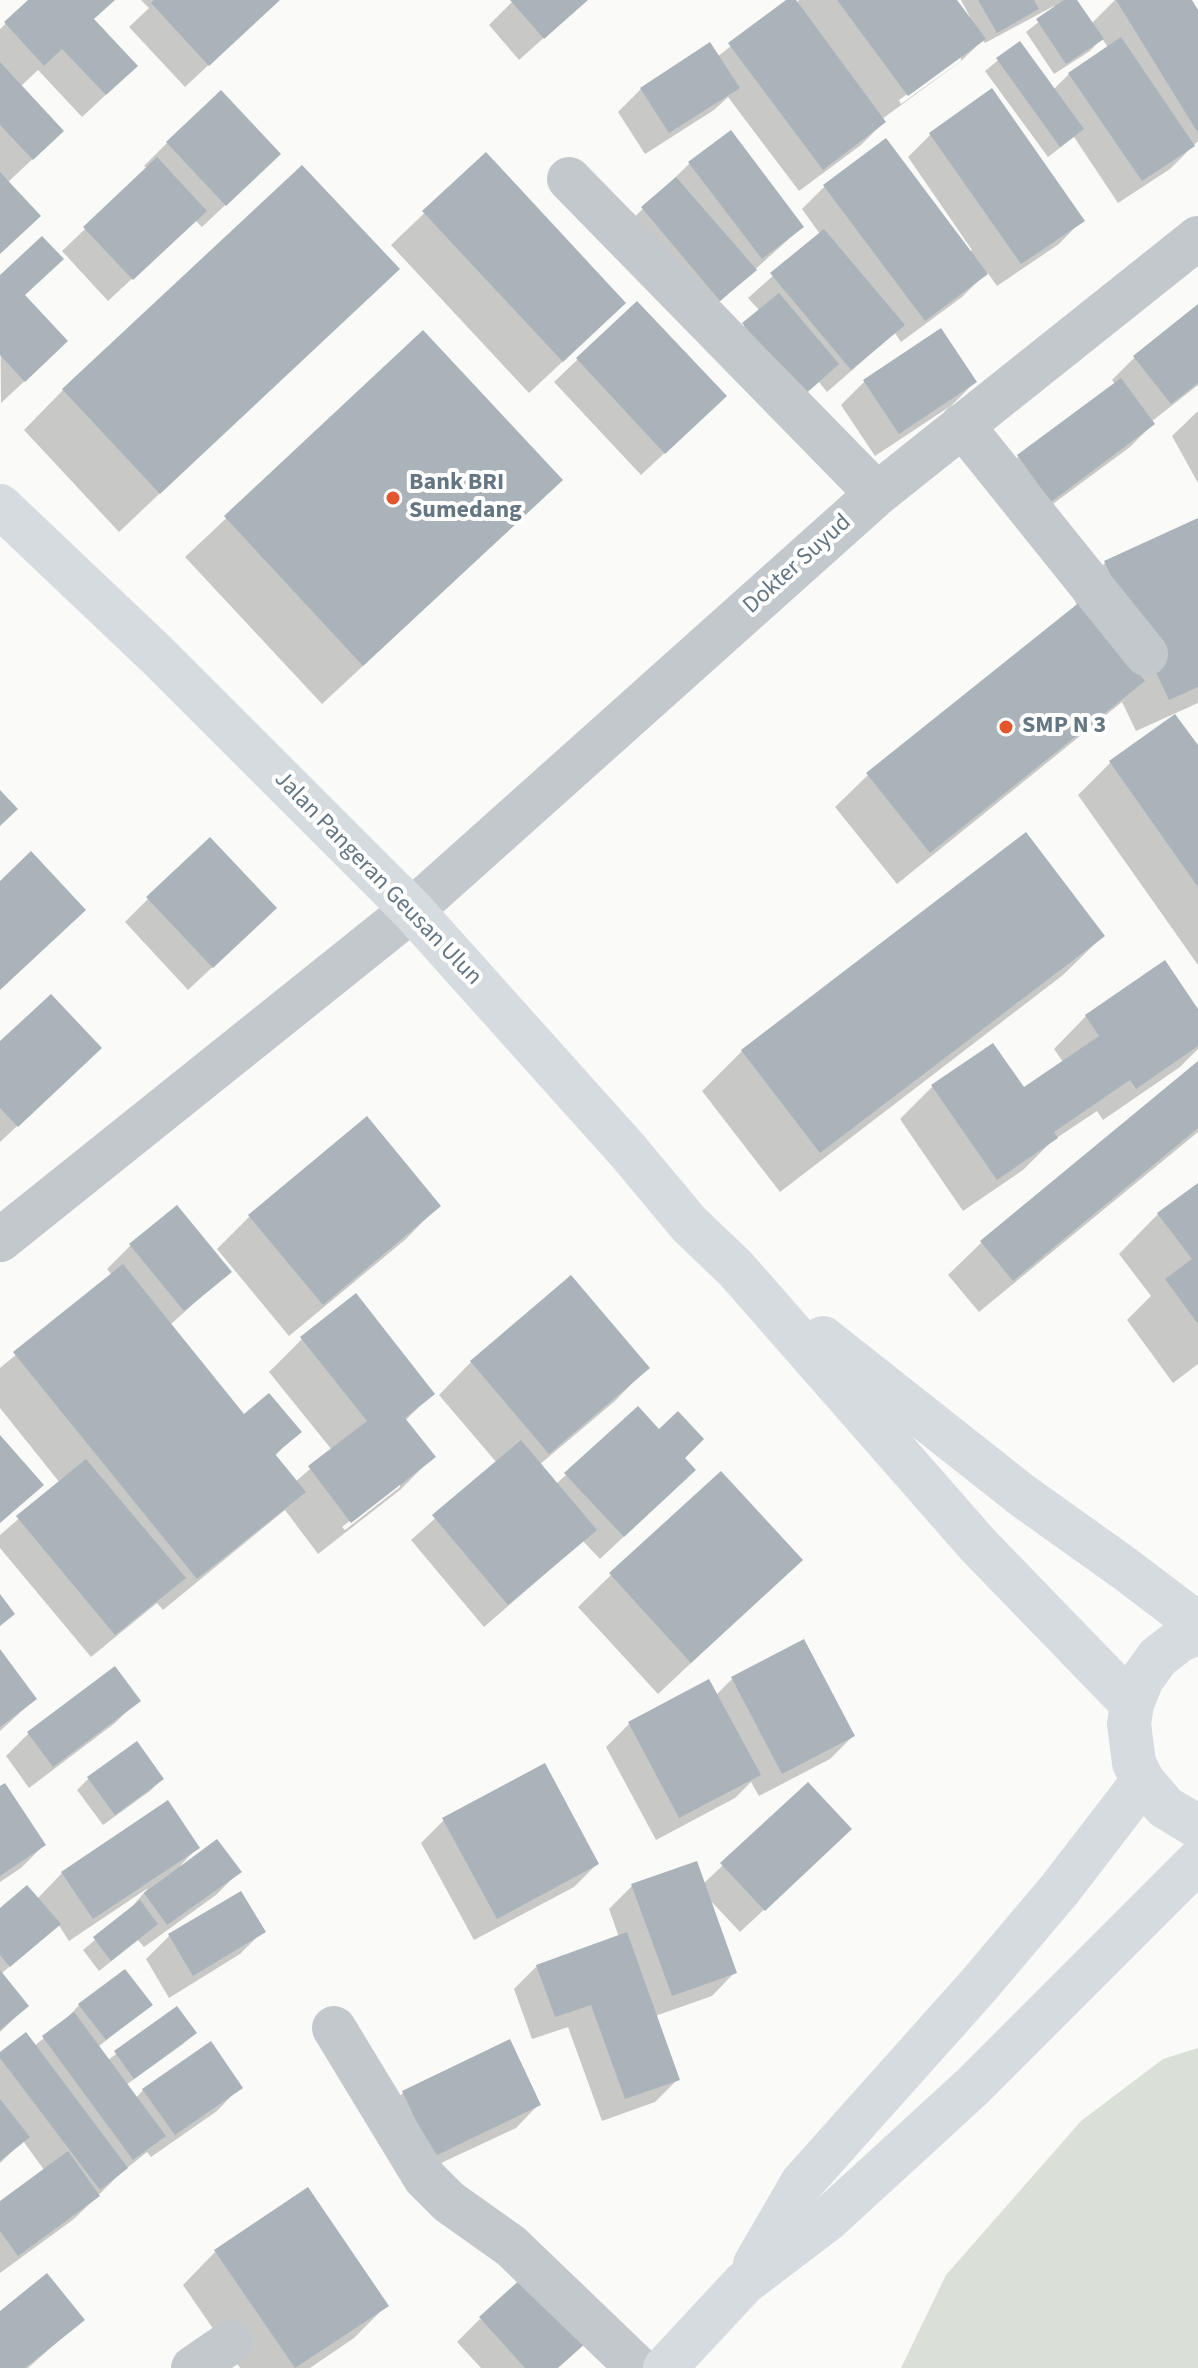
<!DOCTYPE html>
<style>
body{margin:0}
canvas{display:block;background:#fafaf8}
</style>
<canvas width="1198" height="2368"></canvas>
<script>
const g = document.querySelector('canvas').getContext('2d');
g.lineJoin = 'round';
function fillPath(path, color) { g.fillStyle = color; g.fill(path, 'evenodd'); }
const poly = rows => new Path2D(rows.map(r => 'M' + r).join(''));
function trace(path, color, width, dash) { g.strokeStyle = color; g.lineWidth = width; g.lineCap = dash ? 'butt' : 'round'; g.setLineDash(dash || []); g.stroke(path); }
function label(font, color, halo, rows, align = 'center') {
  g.font = font + ' "Source Sans 3",sans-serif'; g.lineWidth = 8; g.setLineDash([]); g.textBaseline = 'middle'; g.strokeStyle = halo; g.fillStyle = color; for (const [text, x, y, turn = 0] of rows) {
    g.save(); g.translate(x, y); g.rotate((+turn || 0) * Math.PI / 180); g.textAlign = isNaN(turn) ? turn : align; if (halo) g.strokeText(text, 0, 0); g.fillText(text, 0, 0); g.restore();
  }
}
const green = poly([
 [1198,2048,1198,2368,901,2368,946,2275,1081,2121,1163,2059]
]);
const shadow = poly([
 [31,0,113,0,92,20,112,89,82,117,38,70,20,87,38,154,7,183,0,253,0,29],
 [141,0,278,0,185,87,129,27,149,8],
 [514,0,586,0,519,60,489,25],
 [789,0,796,3,799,0,954,0,968,18,970,17,961,0,1075,0,1091,24,1115,0,1189,0,1198,14,1198,141,1170,169,1118,203,1074,137,1048,157,985,71,1019,43,1053,90,1069,74,1108,48,1102,38,1090,51,1054,74,1026,32,1055,9,1054,6,985,43,983,40,960,62,882,119,884,122,861,145,799,191,728,97,714,110,645,154,618,112,641,89,717,57],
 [961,56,961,61,901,104,899,100],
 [931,134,1082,220,1059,244,997,286,987,272,962,297,901,342,895,333,827,392,819,382,779,417,720,348,760,311,748,298,820,234,802,209,825,186,969,252,972,250,908,157],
 [167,143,255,177,202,227,195,220,108,301,62,251,148,169,144,166],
 [485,155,591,335,529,393,391,245],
 [690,163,802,227,696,323,619,232],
 [397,269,119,532,24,430,63,390],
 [0,278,23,296,43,364,1,403],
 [637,303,701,419,641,475,554,382],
 [1198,307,1198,385,1151,422,1153,424,1130,447,1027,523,995,480,1018,457,1115,384,1112,380,1135,357],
 [423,333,520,520,322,704,185,557],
 [864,382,975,382,952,405,875,456,841,405],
 [1198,411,1198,483,1172,436],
 [1198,520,1198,703,1136,731,1122,702,897,884,835,807,868,775,1078,607,1072,595,1105,563],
 [1175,716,1198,749,1198,965,1078,795,1110,763],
 [148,899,251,931,188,990,125,922],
 [1103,936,1063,975,780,1192,702,1091,742,1051],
 [1198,1012,1198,1049,1180,1067,1103,1120,1097,1111,1052,1141,1023,1170,963,1211,900,1119,932,1087,993,1046,1023,1089,1063,1062,1054,1049,1086,1016],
 [0,1044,76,1071,0,1142],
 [1198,1064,1198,1132,979,1312,948,1275,981,1243],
 [367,1119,438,1206,406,1239,289,1336,217,1249,249,1217],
 [1198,1185,1198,1364,1173,1383,1127,1320,1151,1296,1119,1254,1158,1214],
 [176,1207,230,1271,170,1325,243,1417,299,1431,275,1456,295,1482,332,1450,269,1372,302,1339,432,1393,405,1421,433,1457,400,1490,318,1554,285,1510,163,1610,157,1603,91,1657,0,1548,0,1535,60,1483,0,1408,0,1368,112,1275,107,1269,130,1246],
 [400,1482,400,1487,345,1530,342,1527],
 [471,1362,647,1368,615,1401,539,1465,555,1485,566,1475,659,1432,682,1458,670,1493,600,1559,583,1541,484,1627,411,1540,497,1463,439,1395],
 [801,1560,658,1694,578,1607,611,1575],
 [0,1653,35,1699,0,1731],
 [732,1679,853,1736,830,1759,759,1796,751,1782,735,1798,656,1840,606,1747,629,1724,716,1695],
 [138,1700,115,1723,29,1788,6,1756,29,1733],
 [89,1778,162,1779,150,1791,103,1825,77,1790],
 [808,1785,826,1852,740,1932,708,1898,735,1972,712,1996,655,2016,678,2079,655,2102,602,2121,568,2027,532,2039,514,1989,537,1966,619,1937,609,1909,632,1886,703,1884],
 [0,1789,44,1845,21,1868,0,1882],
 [444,1820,597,1864,574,1887,474,1940,421,1843],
 [197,1848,180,1866,181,1868,239,1872,216,1895,144,1947,138,1940,99,1971,83,1950,124,1916,148,1888,69,1941,58,1924,1,1974,27,2006,0,2032,0,1910,37,1899,62,1873],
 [240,1894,263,1931,240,1954,169,1998,146,1959,169,1936],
 [79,2005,150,2005,98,2047,108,2060,177,2009,194,2032,183,2044,126,2085,136,2098,143,2090,240,2087,217,2111,151,2157,147,2152,121,2173,74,2219,0,2273,0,2203,45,2171,23,2141,0,2163,0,2055,34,2046,69,2018,68,2017],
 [403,2093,539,2104,516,2128,409,2178,380,2116],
 [215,2252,386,2306,354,2338,310,2368,240,2368,183,2285],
 [0,2313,82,2320,28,2368,0,2368],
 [480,2319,558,2368,481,2368,457,2342]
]);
const building = poly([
 [28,0,115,0,94,19,138,66,106,95,62,49,44,66,4,22],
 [154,0,280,0,209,66,151,3],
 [510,0,588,0,544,39],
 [786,0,796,0,886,122,823,170,728,43],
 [837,0,957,0,986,39,908,96],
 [978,0,1034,0,1039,9,997,33],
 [1064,0,1077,0,1104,39,1066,64,1036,19],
 [1116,0,1192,0,1198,10,1198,133],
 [1121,37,1195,146,1142,181,1068,73],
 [1020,41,1084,129,1060,147,996,58],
 [710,42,740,88,669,133,640,88],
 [0,62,64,131,33,160,0,125],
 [992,88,1085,221,1021,264,929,133],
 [221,90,281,154,226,206,166,142],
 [731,130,804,227,762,259,688,162],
 [886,138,988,274,925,321,823,185],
 [486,152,626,303,563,362,422,211],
 [157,157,207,211,133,280,83,227],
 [302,165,400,269,160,494,62,389],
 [0,172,41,216,0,254],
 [676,177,757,270,720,301,641,207],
 [824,229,905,325,851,370,770,273],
 [42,236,64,259,25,295,68,341,25,382,0,355,0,275],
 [779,293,839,364,803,396,742,323],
 [637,301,727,396,665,454,576,358],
 [1198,304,1198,383,1171,404,1133,356],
 [941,328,977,382,899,434,863,380],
 [423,330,563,480,363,666,224,516],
 [1121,378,1155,424,1051,502,1017,455],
 [1198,518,1198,687,1169,700,1104,561],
 [1081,601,1145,681,930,853,866,773],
 [1175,714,1198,745,1198,887,1109,761],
 [0,790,18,809,0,826],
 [1026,832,1105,936,820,1153,741,1050],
 [210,837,277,908,213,968,146,897],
 [31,851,86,910,0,990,0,881],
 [1165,960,1198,1009,1198,1046,1136,1089,1130,1080,1054,1132,1058,1138,997,1180,931,1085,993,1043,1024,1087,1099,1036,1085,1015],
 [51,994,102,1048,18,1127,0,1108,0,1041],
 [1198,1061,1198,1128,1013,1281,980,1241],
 [367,1116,441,1206,323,1305,248,1215],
 [1198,1183,1198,1324,1165,1279,1192,1259,1157,1213],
 [177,1205,232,1272,184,1311,129,1244],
 [123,1264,244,1414,269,1393,302,1432,275,1454,306,1492,197,1579,13,1352],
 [571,1275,650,1368,549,1454,470,1361],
 [356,1293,435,1394,405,1418,436,1457,351,1523,308,1466,367,1421,300,1337],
 [638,1406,659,1429,678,1411,704,1439,685,1458,696,1470,624,1537,564,1473],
 [0,1435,44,1485,0,1523],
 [521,1440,597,1530,508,1605,432,1515],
 [86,1459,186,1578,115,1635,16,1516],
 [721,1471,803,1560,691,1663,609,1573],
 [0,1594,15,1614,0,1626],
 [804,1639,855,1736,782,1774,731,1677],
 [0,1649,37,1699,0,1727],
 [115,1666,141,1701,53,1767,27,1732],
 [709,1679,761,1775,679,1818,628,1722],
 [137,1741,164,1779,115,1815,87,1777],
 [545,1763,599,1864,497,1919,442,1818],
 [808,1782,852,1829,765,1911,720,1863],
 [5,1783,46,1845,0,1876,0,1786],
 [168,1800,200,1848,93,1919,61,1872],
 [217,1839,242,1872,167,1925,144,1893],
 [697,1861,737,1973,672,1996,631,1884],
 [27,1885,61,1924,10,1967,0,1955,0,1908],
 [241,1891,266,1932,193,1976,168,1934],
 [140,1900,158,1924,111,1961,93,1937],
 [627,1932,680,2080,625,2099,591,2005,555,2017,536,1965],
 [125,1969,153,2005,106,2040,78,2004],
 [0,1970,29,2006,0,2030],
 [177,2006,197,2033,134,2079,114,2051],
 [74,2012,166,2136,133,2160,42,2036],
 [26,2032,128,2168,100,2190,0,2058,0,2052],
 [510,2039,541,2105,433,2157,402,2091],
 [211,2041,243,2088,175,2135,142,2089],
 [0,2099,30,2137,0,2161],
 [68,2151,100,2196,18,2256,0,2231,0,2201],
 [308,2187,389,2306,295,2368,214,2250],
 [47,2273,85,2320,25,2368,0,2368,0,2311],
 [525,2275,586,2343,558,2368,525,2368,479,2317]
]);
const street = poly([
 [569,179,877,494],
 [962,425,1146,654],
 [0,1240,412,910,877,494,1198,238],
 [334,2028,425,2178,449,2202,511,2246,638,2368],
 [193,2368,231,2342]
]);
const secondary = poly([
 [0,506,157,655,412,910,628,1151,689,1224,736,1269,978,1545,1132,1704],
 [823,1338,1023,1496,1124,1568,1198,1624]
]);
const highway = poly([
 [1198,1633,1180,1640,1158,1657,1142,1679,1132,1704,1129,1724,1134,1763,1143,1781,1165,1807,1198,1827],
 [755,2264,802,2183,978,1986,1060,1889,1143,1781],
 [665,2368,744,2283,827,2220,972,2087,1198,1861]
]);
const markers = [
 [393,498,8,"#e4572e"],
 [1006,727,8,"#e4572e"]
];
const poiNames = [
 ["Bank BRI",409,484],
 ["Sumedang",409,512],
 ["SMP N 3",1022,727]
];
const streetNames = [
 ["Dokter Suyud",798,565,-42],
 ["Jalan Pangeran Geusan Ulun",377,879,46]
];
fillPath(green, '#dadfd7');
fillPath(shadow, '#0003');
fillPath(building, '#aab3b9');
trace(street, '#c3c8cc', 44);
trace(secondary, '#d6dbdf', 44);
trace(highway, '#d6dbdf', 44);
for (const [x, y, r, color] of markers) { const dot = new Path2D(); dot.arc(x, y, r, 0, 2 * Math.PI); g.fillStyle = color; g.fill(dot); trace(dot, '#fff', 3); }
label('bold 24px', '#657683', '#fff', poiNames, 'left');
label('24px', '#657683', '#fff', streetNames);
</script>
